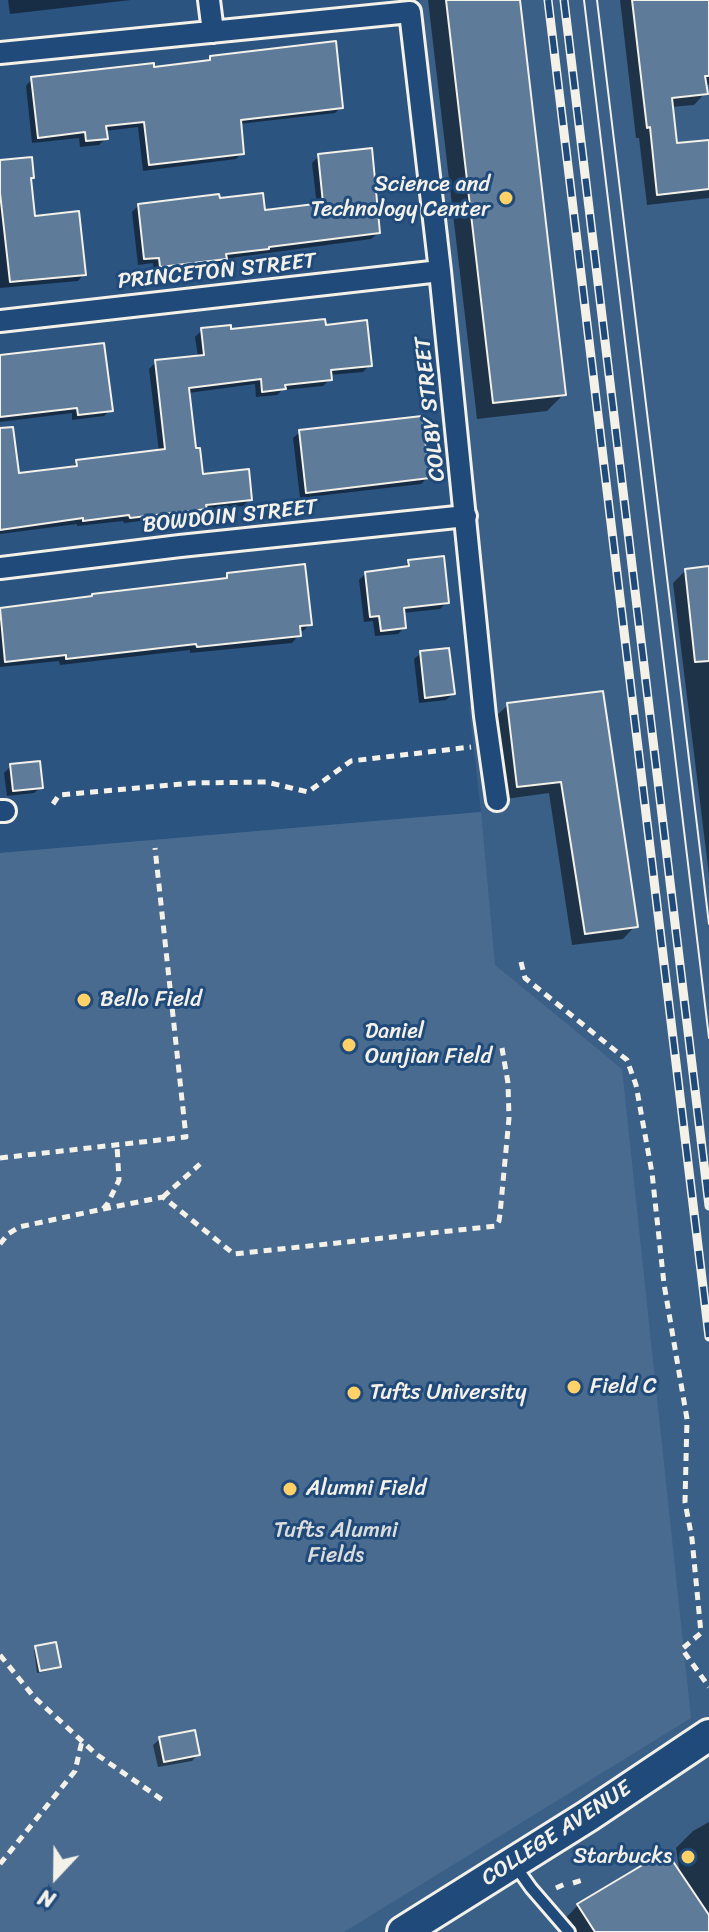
<!DOCTYPE html>
<style>
body{margin:0}
#map{position:relative;width:709px;height:1932px;overflow:hidden;background:#2c5481;font-family:Sriracha,sans-serif}
canvas{display:block}
.north{position:absolute;left:16px;top:1836px;width:80px;height:80px;-webkit-text-stroke:6px #1f4a7a;paint-order:stroke;rotate:202deg;font-size:22px;font-weight:700;line-height:32px;text-align:center;color:#f4f1e8}
.north::after{content:'';display:block;margin:auto;width:28px;height:36px;background:#f4f1e8;clip-path:polygon(50% 0,100% 100%,50% 72%,0 100%)}
</style>
<div id="map">
<canvas width="709" height="1932"></canvas>
<div class="north">N</div>
</div>
<script>
const g = document.querySelector('canvas').getContext('2d');
g.lineJoin = 'round';
function fillPath(path, color) { g.fillStyle = color; g.fill(path, 'evenodd'); }
const poly = rows => new Path2D(rows.map(r => 'M' + r).join(''));
function trace(path, color, width, dash) { g.strokeStyle = color; g.lineWidth = width; g.lineCap = dash ? 'butt' : 'round'; g.setLineDash(dash || []); g.stroke(path); }
function label(font, color, halo, rows, align = 'center') {
  g.font = font + ' Sriracha,sans-serif'; g.lineWidth = 6; g.setLineDash([]); g.textBaseline = 'middle'; g.strokeStyle = halo; g.fillStyle = color; for (const [text, x, y, turn = 0] of rows) {
    g.save(); g.translate(x, y); g.rotate((+turn || 0) * Math.PI / 180); g.textAlign = isNaN(turn) ? turn : align; if (halo) g.strokeText(text, 0, 0); g.fillText(text, 0, 0); g.restore();
  }
}
const built = poly([
 [420,0,709,0,709,1932,0,1932,0,853,481,812,469,706,495,696]
]);
const green = poly([
 [481,812,495,965,622,1069,691,1718,344,1932,0,1932,0,853]
]);
const shadow = poly([
 [8,0,131,0,10,14],
 [428,0,518,0,564,394,547,411,477,419],
 [620,0,709,0,709,85,705,86,705,93,694,105,671,107,675,145,709,142,709,198,647,205,639,138,636,138],
 [210,58,341,107,335,113,239,124,242,153,236,159,143,171,138,127,105,131,106,138,99,145,80,147,79,138,32,143,26,86,32,79,205,63],
 [319,156,378,233,371,239,224,259,218,265,154,273,153,263,138,265,132,212,138,206,218,201,263,213,317,206,312,163],
 [0,162,32,177,29,180,33,218,84,274,78,281,0,288],
 [324,328,370,365,363,372,329,375,330,379,323,386,282,390,277,395,256,397,255,384,188,393,195,450,201,477,250,499,243,506,202,510,198,514,124,523,123,521,77,526,77,524,0,534,0,466,17,475,70,469,77,462,159,452,149,369,156,362,198,357,195,337,202,330,229,332],
 [0,357,110,410,104,416,72,420,72,413,0,422],
 [300,432,427,478,421,484,300,498,293,438],
 [409,562,447,602,440,609,403,613,404,628,398,634,375,636,373,621,364,622,359,580,366,573,402,569],
 [709,568,709,875,673,583,686,570],
 [228,575,310,624,303,631,298,631,298,636,292,643,190,653,190,650,60,665,59,661,0,667,0,610,222,581],
 [421,653,453,694,446,700,419,703,414,659],
 [602,693,635,926,623,939,572,945,549,793,505,799,495,717,508,705],
 [11,766,41,787,34,793,7,796,4,773],
 [36,1648,58,1667,56,1669,37,1673,34,1650],
 [160,1739,198,1754,192,1761,158,1767,153,1745],
 [709,1822,709,1932,568,1932,562,1922,578,1905,680,1875,676,1848,693,1831]
]);
const building = poly([
 [446,0,520,0,566,395,493,403,446,0],
 [632,0,709,0,709,76,705,76,708,94,672,98,677,143,709,140,709,189,657,195,650,127,647,128,632,0],
 [336,41,343,108,241,120,244,154,149,165,144,122,106,126,108,139,86,141,85,132,38,138,31,77,154,63,154,67,210,60,210,56,336,41],
 [372,148,380,233,269,247,269,249,226,254,227,259,160,267,159,258,144,259,138,204,219,194,220,198,263,193,265,210,323,203,318,154,372,148],
 [32,157,34,178,31,178,35,216,79,211,86,275,10,282,0,193,0,160,32,157],
 [325,319,326,325,367,320,372,366,331,370,332,380,285,385,286,389,262,392,261,379,189,388,196,448,200,448,203,474,249,469,252,500,206,505,207,509,130,518,129,515,83,521,83,518,0,530,0,428,13,427,19,473,77,466,76,460,165,449,155,360,204,355,201,328,231,325,231,329,325,319],
 [104,343,113,411,78,415,77,408,0,417,0,355,104,343],
 [422,416,430,478,306,493,299,430,422,416],
 [444,556,449,603,404,608,406,628,381,631,379,616,370,617,365,572,409,566,408,560,444,556],
 [305,564,312,625,300,626,301,636,197,647,196,644,66,659,66,655,5,662,0,608,92,596,92,594,227,578,227,573,305,564],
 [709,566,709,661,695,662,685,569,709,566],
 [449,648,455,694,425,698,420,651,449,648],
 [603,691,638,927,585,934,561,782,517,787,507,703,603,691],
 [40,761,43,788,13,791,10,764,40,761],
 [56,1642,61,1667,40,1671,35,1646,56,1642],
 [195,1730,200,1755,164,1762,159,1737,195,1730],
 [666,1851,709,1915,709,1932,595,1932,577,1904,666,1851]
]);
const path = poly([
 [53,804,59,795,192,783,266,782,308,792,351,761,471,747],
 [521,962,525,978,627,1060,636,1085,652,1173,664,1284,687,1419,685,1502,692,1539,701,1633,682,1649,709,1687],
 [0,1158,186,1137,155,848],
 [163,1197,200,1164],
 [103,1209,163,1197,234,1254,496,1226,499,1221,500,1214,509,1118,508,1083,502,1048],
 [0,1244,8,1234,19,1227,103,1209,108,1203,119,1180,117,1145],
 [0,1655,34,1697,96,1754,164,1801],
 [0,1864,75,1771,82,1741],
 [573,1883,583,1880],
 [556,1888,565,1884]
]);
const lane = poly([
 [514,1864,531,1888,569,1932]
]);
const street = poly([
 [209,0,213,32],
 [0,53,410,12,440,271,485,716,497,800],
 [0,321,440,271],
 [0,568,180,546,466,516],
 [0,811,5,811]
]);
const secondary = poly([
 [403,1932,588,1816,709,1735]
]);
const tram = poly([
 [584,0,709,1038],
 [597,0,709,924]
]);
const rail = poly([
 [548,0,709,1337],
 [564,0,709,1206]
]);
const markers = [
 [506,198,8,"#ffd166"],
 [84,1000,8,"#ffd166"],
 [349,1045,8,"#ffd166"],
 [574,1387,8,"#ffd166"],
 [354,1393,8,"#ffd166"],
 [290,1489,8,"#ffd166"],
 [688,1857,8,"#ffd166"]
];
const poiNames = [
 ["Science and",490,185,"right"],
 ["Technology Center",490,210,"right"],
 ["Bello Field",100,1000],
 ["Daniel",365,1032],
 ["Ounjian Field",365,1057],
 ["Field C",590,1387],
 ["Tufts University",370,1393],
 ["Alumni Field",306,1489],
 ["Starbucks",672,1857,"right"]
];
const streetNames = [
 ["PRINCETON STREET",217,272,-6],
 ["COLBY STREET",431,409,-96],
 ["BOWDOIN STREET",230,517,-6],
 ["COLLEGE AVENUE",557,1834,-33]
];
const parkNames = [
 ["Tufts Alumni",336,1531],
 ["Fields",336,1556]
];
fillPath(built, '#3b6088');
fillPath(green, '#496b90');
fillPath(shadow, '#0007');
fillPath(building, '#5e7b9a');
trace(building, '#f4f1e8', 2);
trace(lane, '#f4f1e8', 16);
trace(street, '#f4f1e8', 26);
trace(secondary, '#f4f1e8', 36);
trace(path, '#f4f1e8', 5, [8, 6]);
trace(lane, '#1f4a7a', 10);
trace(street, '#1f4a7a', 20);
trace(secondary, '#1f4a7a', 30);
trace(tram, '#f4f1e8', 2);
trace(rail, '#f4f1e8', 9);
trace(rail, '#1f4a7a', 6, [18]);
for (const [x, y, r, color] of markers) { const dot = new Path2D(); dot.arc(x, y, r, 0, 2 * Math.PI); g.fillStyle = color; g.fill(dot); trace(dot, '#1f4a7a', 3); }
label('22px', '#f4f1e8', '#1f4a7a', poiNames, 'left');
label('22px', '#f4f1e8', '#1f4a7a', streetNames);
label('22px', '#dadddb', '#1f4a7a', parkNames);
</script>
